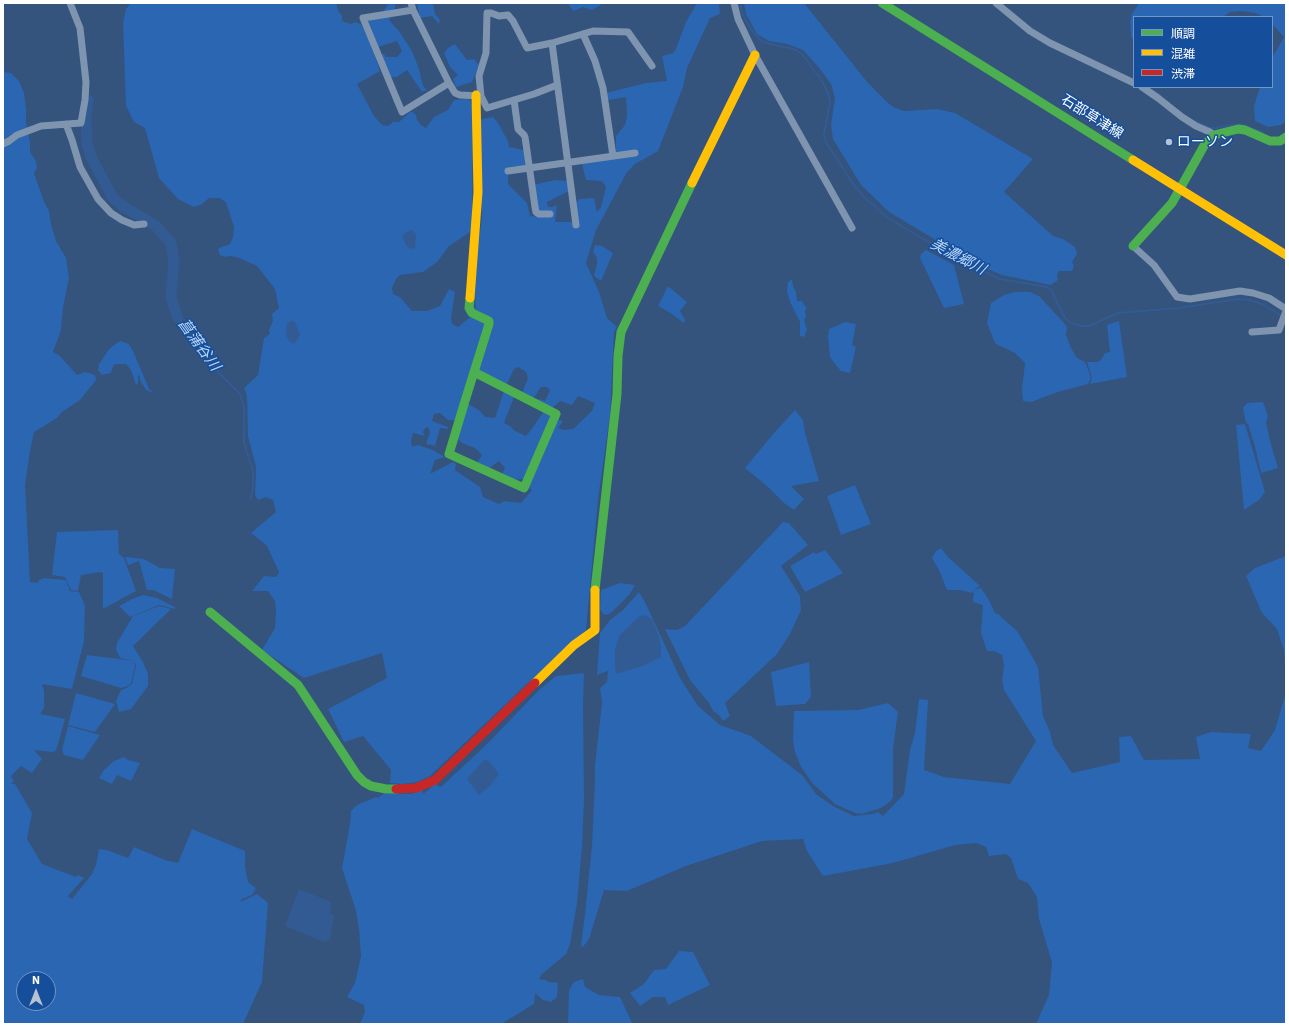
<!DOCTYPE html>
<meta charset="utf-8">
<style>
body{margin:0}
#map{position:relative;width:1289px;height:1027px;overflow:hidden;background:#34537d;font-family:"IBM Plex Sans","Noto Sans JP",sans-serif}
canvas{display:block}
.frame{position:absolute;inset:0;border:4px solid #fff;pointer-events:none}
.legend{position:absolute;left:1133px;top:16px;width:140px;height:72px;box-sizing:border-box;background:#154f9c;border:1px solid #7395c4;margin:0;padding:5px 7px;list-style:none;font-size:12px;color:#fff}
.legend li{display:flex;align-items:center;gap:8px;height:20px}
.legend b{width:20px;border:1px solid #7395c4}
.north{position:absolute;left:16px;top:971px;width:40px;height:40px;box-sizing:border-box;background:#154f9c;border:1px solid #7395c4;border-radius:50%;rotate:0deg;font-size:11px;font-weight:700;line-height:16px;text-align:center;color:#fff}
.north::after{content:'';display:block;margin:auto;width:14px;height:18px;background:#b8c3d2;clip-path:polygon(50% 0,100% 100%,50% 72%,0 100%)}
</style>
<div id="map">
<canvas width="1289" height="1027"></canvas>
<div class="frame"></div>
<ul class="legend">
<li><b style="height:5px;background:#4caf50"></b>順調</li>
<li><b style="height:5px;background:#ffc107"></b>混雑</li>
<li><b style="height:5px;background:#c62828"></b>渋滞</li>
</ul>
<div class="north">N</div>
</div>
<script>
const g = document.querySelector('canvas').getContext('2d');
g.lineJoin = 'round';
function fillPath(path, color) { g.fillStyle = color; g.fill(path, 'evenodd'); }
const poly = rows => new Path2D(rows.map(r => 'M' + r).join(''));
function trace(path, color, width, dash) { g.strokeStyle = color; g.lineWidth = width; g.lineCap = dash ? 'butt' : 'round'; g.setLineDash(dash || []); g.stroke(path); }
function label(font, color, halo, rows, align = 'center') {
  g.font = font + ' "IBM Plex Sans","Noto Sans JP",sans-serif'; g.lineWidth = 3; g.setLineDash([]); g.textBaseline = 'middle'; g.strokeStyle = halo; g.fillStyle = color; for (const [text, x, y, turn = 0] of rows) {
    g.save(); g.translate(x, y); g.rotate((+turn || 0) * Math.PI / 180); g.textAlign = isNaN(turn) ? turn : align; if (halo) g.strokeText(text, 0, 0); g.fillText(text, 0, 0); g.restore();
  }
}
const green = poly([
 [133,3,336,3,337,5,338,11,342,16,342,21,351,24,355,22,361,24,369,39,380,71,357,84,374,116,382,125,388,126,393,122,399,122,410,112,413,112,416,115,417,120,421,125,426,128,434,117,448,110,454,100,465,99,470,100,473,107,472,228,470,232,449,246,437,262,423,272,400,275,396,279,392,288,393,294,400,297,412,311,427,311,440,306,449,289,455,292,451,319,452,324,458,327,469,318,476,316,474,272,482,218,480,170,480,122,482,119,493,117,498,123,508,141,509,147,524,150,526,166,508,167,508,184,527,203,530,216,543,217,538,211,533,185,555,180,568,181,569,191,547,202,548,207,552,207,557,205,555,222,573,222,575,204,579,199,594,198,597,212,601,207,606,187,602,181,586,180,582,164,616,153,616,136,625,125,627,116,626,97,608,100,606,93,646,83,667,81,662,56,673,53,675,51,686,22,697,3,719,3,720,14,710,18,687,68,683,87,658,151,635,164,627,172,596,230,586,263,599,292,607,318,617,327,614,332,610,415,598,499,586,630,567,646,430,776,418,782,402,784,390,783,391,770,363,736,344,742,328,709,387,678,382,653,304,678,262,650,275,628,276,613,275,601,268,591,252,591,264,576,276,577,279,572,267,546,251,533,276,512,273,500,266,497,258,500,255,495,256,467,248,436,247,396,244,388,258,375,264,338,270,334,269,330,273,321,272,314,279,308,275,289,257,266,237,257,230,256,225,257,220,255,218,250,219,248,230,244,233,237,234,227,226,202,219,198,209,198,202,204,194,207,178,199,159,178,145,128,134,122,126,106,123,23,126,9,130,4],
 [518,367,526,372,528,378,522,393,533,399,541,387,547,387,550,390,545,401,540,399,536,401,551,409,560,401,572,405,578,396,595,403,592,411,573,429,564,430,558,428,563,421,551,417,544,411,533,427,526,436,515,431,510,426,504,423,514,397,504,391,495,418,485,417,480,411,467,403,456,437,462,443,475,448,482,455,477,463,488,469,499,461,505,468,501,476,513,480,522,479,527,487,532,490,521,503,504,501,499,504,483,497,480,487,455,470,456,464,453,462,430,474,435,460,445,457,433,450,418,445,412,447,411,441,413,433,425,436,423,432,425,428,428,427,430,432,426,444,435,446,440,428,448,429,448,427,432,421,434,414,440,413,448,420,455,420,472,368,507,384,514,369],
 [389,3,395,3,395,8,389,20,399,31,412,51,419,69,423,86,427,90,422,92,407,70,397,77,389,77,380,54,384,54,386,57,397,57,402,51,397,41,378,47,368,20,380,16],
 [418,3,433,3,435,14,440,20,439,24,432,16,420,18,417,4],
 [568,3,601,3,602,4,592,10,583,7,573,11],
 [744,3,804,3,868,83,887,102,893,107,904,111,937,109,955,113,1033,159,1004,192,1053,236,1063,239,1075,247,1077,254,1072,262,1074,266,1072,271,1059,271,1057,275,1058,280,1051,285,1002,275,974,263,889,212,861,185,833,139,831,125,835,98,831,84,820,69,803,50,788,44,769,41,757,34,746,14],
 [1139,3,1286,3,1286,121,1281,125,1268,127,1255,121,1254,106,1260,87,1272,87,1272,58,1284,37,1272,24,1272,17,1265,17,1255,13,1242,11,1230,12,1223,17,1134,17,1134,43,1131,36,1130,22,1132,14],
 [455,44,467,60,474,59,479,65,472,82,456,87,453,79,458,75,450,67,444,53,448,48],
 [3,72,11,73,19,81,24,93,26,109,26,122,30,142,30,152,36,161,37,168,34,173,44,202,49,211,51,224,56,241,66,258,69,278,63,307,61,330,53,352,60,356,77,375,85,372,95,375,96,380,80,400,62,412,57,418,34,432,30,451,25,485,30,582,37,583,39,580,44,578,66,580,70,591,79,592,85,606,84,641,72,689,42,684,44,691,44,708,40,714,65,719,56,751,52,752,34,750,42,759,32,773,21,766,11,776,14,781,11,784,15,784,32,813,27,839,42,864,76,877,78,875,84,878,68,896,72,899,92,874,96,865,99,849,107,850,128,858,134,847,165,860,178,863,192,829,245,851,245,867,248,882,256,888,252,895,242,899,240,902,257,894,268,903,262,982,243,1024,3,1024],
 [24,979,48,979,48,1003,24,1003],
 [595,245,602,246,613,253,601,281,594,276,597,263,597,258,593,252],
 [926,250,954,265,964,304,944,308,920,258,921,254],
 [792,279,793,286,796,292,797,301,802,301,807,309,805,310,806,317,804,320,807,330,804,337,800,336,800,322,790,302,787,291,788,282],
 [668,286,687,302,680,311,685,320,684,323,669,312,658,306],
 [1015,292,1030,292,1039,296,1064,323,1067,327,1066,335,1071,348,1077,358,1085,362,1089,372,1091,378,1088,384,1058,392,1031,402,1023,401,1022,389,1025,363,1015,353,998,345,995,343,987,323,991,303,1004,295],
 [1119,321,1127,377,1090,384,1092,378,1087,362,1097,362,1101,360,1105,353,1110,352,1107,325],
 [845,322,856,324,852,345,856,347,850,373,841,371,835,364,830,357,829,348,828,337,829,329],
 [120,341,129,344,133,351,149,389,154,393,146,390,141,382,139,375,138,375,138,383,136,385,131,370,126,364,116,364,113,366,111,373,102,375,98,370,99,364,110,348],
 [1263,402,1268,416,1266,422,1270,441,1278,468,1261,473,1255,447,1248,424,1246,423,1243,408,1247,403],
 [795,410,803,420,805,433,819,481,791,486,804,499,794,510,784,503,767,486,745,468,773,434],
 [1245,424,1265,492,1259,500,1244,510,1236,425],
 [855,485,871,524,841,535,827,496],
 [783,522,789,523,808,545,781,566,800,596,801,610,790,634,777,654,725,703,730,716,723,721,719,715,713,711,709,703,690,680,665,629,677,630,685,626],
 [118,530,119,554,124,558,136,591,103,609,103,573,100,572,81,575,78,591,71,590,65,577,52,575,57,532],
 [941,548,948,557,980,586,974,590,981,588,989,600,995,613,998,614,1017,631,1021,637,1038,667,1043,716,1050,732,1053,745,1072,773,1120,762,1119,737,1131,736,1144,760,1200,759,1196,737,1211,732,1251,734,1248,748,1261,751,1275,730,1286,692,1286,1024,1036,1024,1049,995,1052,962,1039,919,1037,897,1028,883,1018,879,1011,858,1006,854,989,856,986,847,977,843,955,845,893,863,823,876,807,851,803,839,762,841,686,866,627,891,604,890,589,939,583,947,581,946,585,914,592,846,595,778,595,765,602,703,600,688,607,682,608,671,597,675,600,633,610,620,623,610,639,592,646,604,680,678,698,706,720,725,751,736,802,775,816,794,833,806,854,816,873,814,878,812,883,816,904,794,910,750,915,733,919,699,928,700,924,770,944,777,1010,784,1036,741,1004,690,1002,680,1004,666,1002,655,994,651,987,651,981,633,983,605,973,602,974,590,972,593,960,590,947,590,939,570,932,558,936,551],
 [825,550,843,573,805,592,790,566,814,552,816,554],
 [1286,556,1286,681,1284,650,1277,629,1262,613,1246,576,1255,568],
 [125,557,144,559,160,568,175,569,172,599,153,590,147,590,139,561,128,565],
 [620,583,635,585,630,594,612,612,607,615,603,614,600,609,601,590],
 [143,595,157,598,175,607,175,609,159,605,130,617,119,606,132,599],
 [159,606,171,609,133,646,143,662,148,674,148,686,131,709,119,712,116,701,121,690,128,687,132,683,136,666,134,661,120,658,116,649,117,643,133,616],
 [87,655,134,661,135,666,131,683,128,686,121,688,81,676],
 [809,662,811,697,805,704,776,706,771,672],
 [584,673,583,704,584,798,582,847,577,903,570,944,566,954,541,975,539,979,545,980,549,982,558,983,557,997,551,1002,543,1000,535,993,534,1004,501,1024,360,1024,365,1012,364,1005,347,997,355,983,361,956,359,929,356,911,342,868,350,824,351,811,357,805,376,797,378,798,383,794,389,793,411,794,422,790,423,793,422,795,435,784,441,787,487,744,540,689,556,676],
 [76,693,115,704,95,732,68,725],
 [888,703,898,712,893,749,893,797,891,801,881,808,862,814,855,813,835,804,812,783,800,765,795,752,793,740,794,711,858,710],
 [68,726,100,735,83,760,64,755,62,750],
 [124,757,128,760,140,763,131,781,117,775,112,784,99,778,104,770,114,761],
 [679,951,693,952,710,985,668,1005,665,997,653,997,640,1006,630,993,644,984,654,970,666,969],
 [583,979,585,987,599,995,620,997,632,1023,568,1024,569,990,574,982]
]);
const water = poly([
 [413,230,416,235,415,248,410,249,406,245,402,236,406,232],
 [291,320,295,322,300,335,294,344,289,341,286,335,287,324],
 [643,615,652,619,659,636,661,648,661,657,645,665,617,674,615,669,615,649,619,636,637,618],
 [484,760,489,761,499,774,490,786,479,795,467,779],
 [299,889,331,902,330,914,334,915,330,939,324,942,285,926]
]);
const stream = poly([
 [740,3,743,15,751,29,760,40,770,44,794,49,801,53,822,81,828,93,830,102,824,134,826,142,853,184,864,197,888,218,954,257,1000,279,1047,287,1052,291,1058,305,1066,319,1072,323,1081,326,1089,326,1118,313,1179,308,1238,299,1250,300,1262,304,1282,316],
 [1152,90,1160,95],
 [1192,120,1210,128,1215,128,1230,125,1240,124,1263,132],
 [178,318,184,328,202,347,217,371,240,394,244,407,244,443,253,471,253,488,250,500]
]);
const river = poly([
 [88,100,86,118,87,144,92,159,113,198,124,207,155,225,171,243,174,262,171,294,172,301,178,318]
]);
const street = poly([
 [411,3,413,10,449,83,455,93,460,95,480,96],
 [734,3,738,19,755,55,852,228],
 [996,3,1030,31,1050,43,1134,83],
 [413,10,363,18,402,112,449,83],
 [583,34,595,61,603,88,613,156],
 [552,43,593,31,628,32,652,66],
 [557,85,534,94,487,108,481,96,479,76,486,53,487,13,491,13,499,16,508,15,513,21,527,48,552,43,576,225],
 [1142,87,1158,98,1182,117,1196,126,1210,132,1214,135],
 [514,100,518,129,524,135,525,137,535,207,536,212,539,214,550,214],
 [66,124,72,140,80,167,98,199,111,213,122,220,134,225,144,224],
 [3,144,9,141,17,135,41,126,81,123,85,100,86,82,80,28,70,3],
 [508,171,635,153],
 [1133,246,1154,265,1177,297,1190,299,1240,291,1253,293,1269,298,1286,309],
 [1252,332,1279,330,1286,311]
]);
const fast = poly([
 [882,3,1133,160],
 [1133,246,1172,203,1205,144,1214,135,1238,129,1245,130,1270,141,1280,141,1286,137],
 [470,298,469,308,472,313,489,321,489,324,465,401,449,454,524,488,556,414,474,372],
 [595,590,617,394,618,356,621,332,692,183],
 [210,612,298,685,357,775,364,782,371,786,386,789,396,789]
]);
const slow = poly([
 [1133,160,1286,255],
 [692,183,755,55],
 [470,298,478,192,476,95],
 [535,683,574,645,595,630,595,590]
]);
const jam = poly([
 [396,789,416,788,435,780,535,683]
]);
const markers = [
 [1169,142,4,"#b8c3d2"]
];
const streetNames = [
 ["石部草津線",1092,117,32]
];
const poiNames = [
 ["ローソン",1177,142]
];
const waterNames = [
 ["美濃郷川",958,257,28],
 ["菖蒲谷川",199,345,54]
];
fillPath(green, '#2a66b2');
fillPath(water, '#335b93');
trace(stream, '#335b93', 2);
trace(river, '#335b93', 11);
trace(street, '#7f94af', 7);
trace(fast, '#4caf50', 9);
trace(slow, '#ffc107', 9);
trace(jam, '#c62828', 9);
for (const [x, y, r, color] of markers) { const dot = new Path2D(); dot.arc(x, y, r, 0, 2 * Math.PI); g.fillStyle = color; g.fill(dot); trace(dot, '#154f9c', 1.5); }
label('14px', '#fff', '#154f9c', streetNames);
label('14px', '#fff', '#154f9c', poiNames, 'left');
label('italic 15px', '#b8d5f9', '#154f9c', waterNames);
</script>
